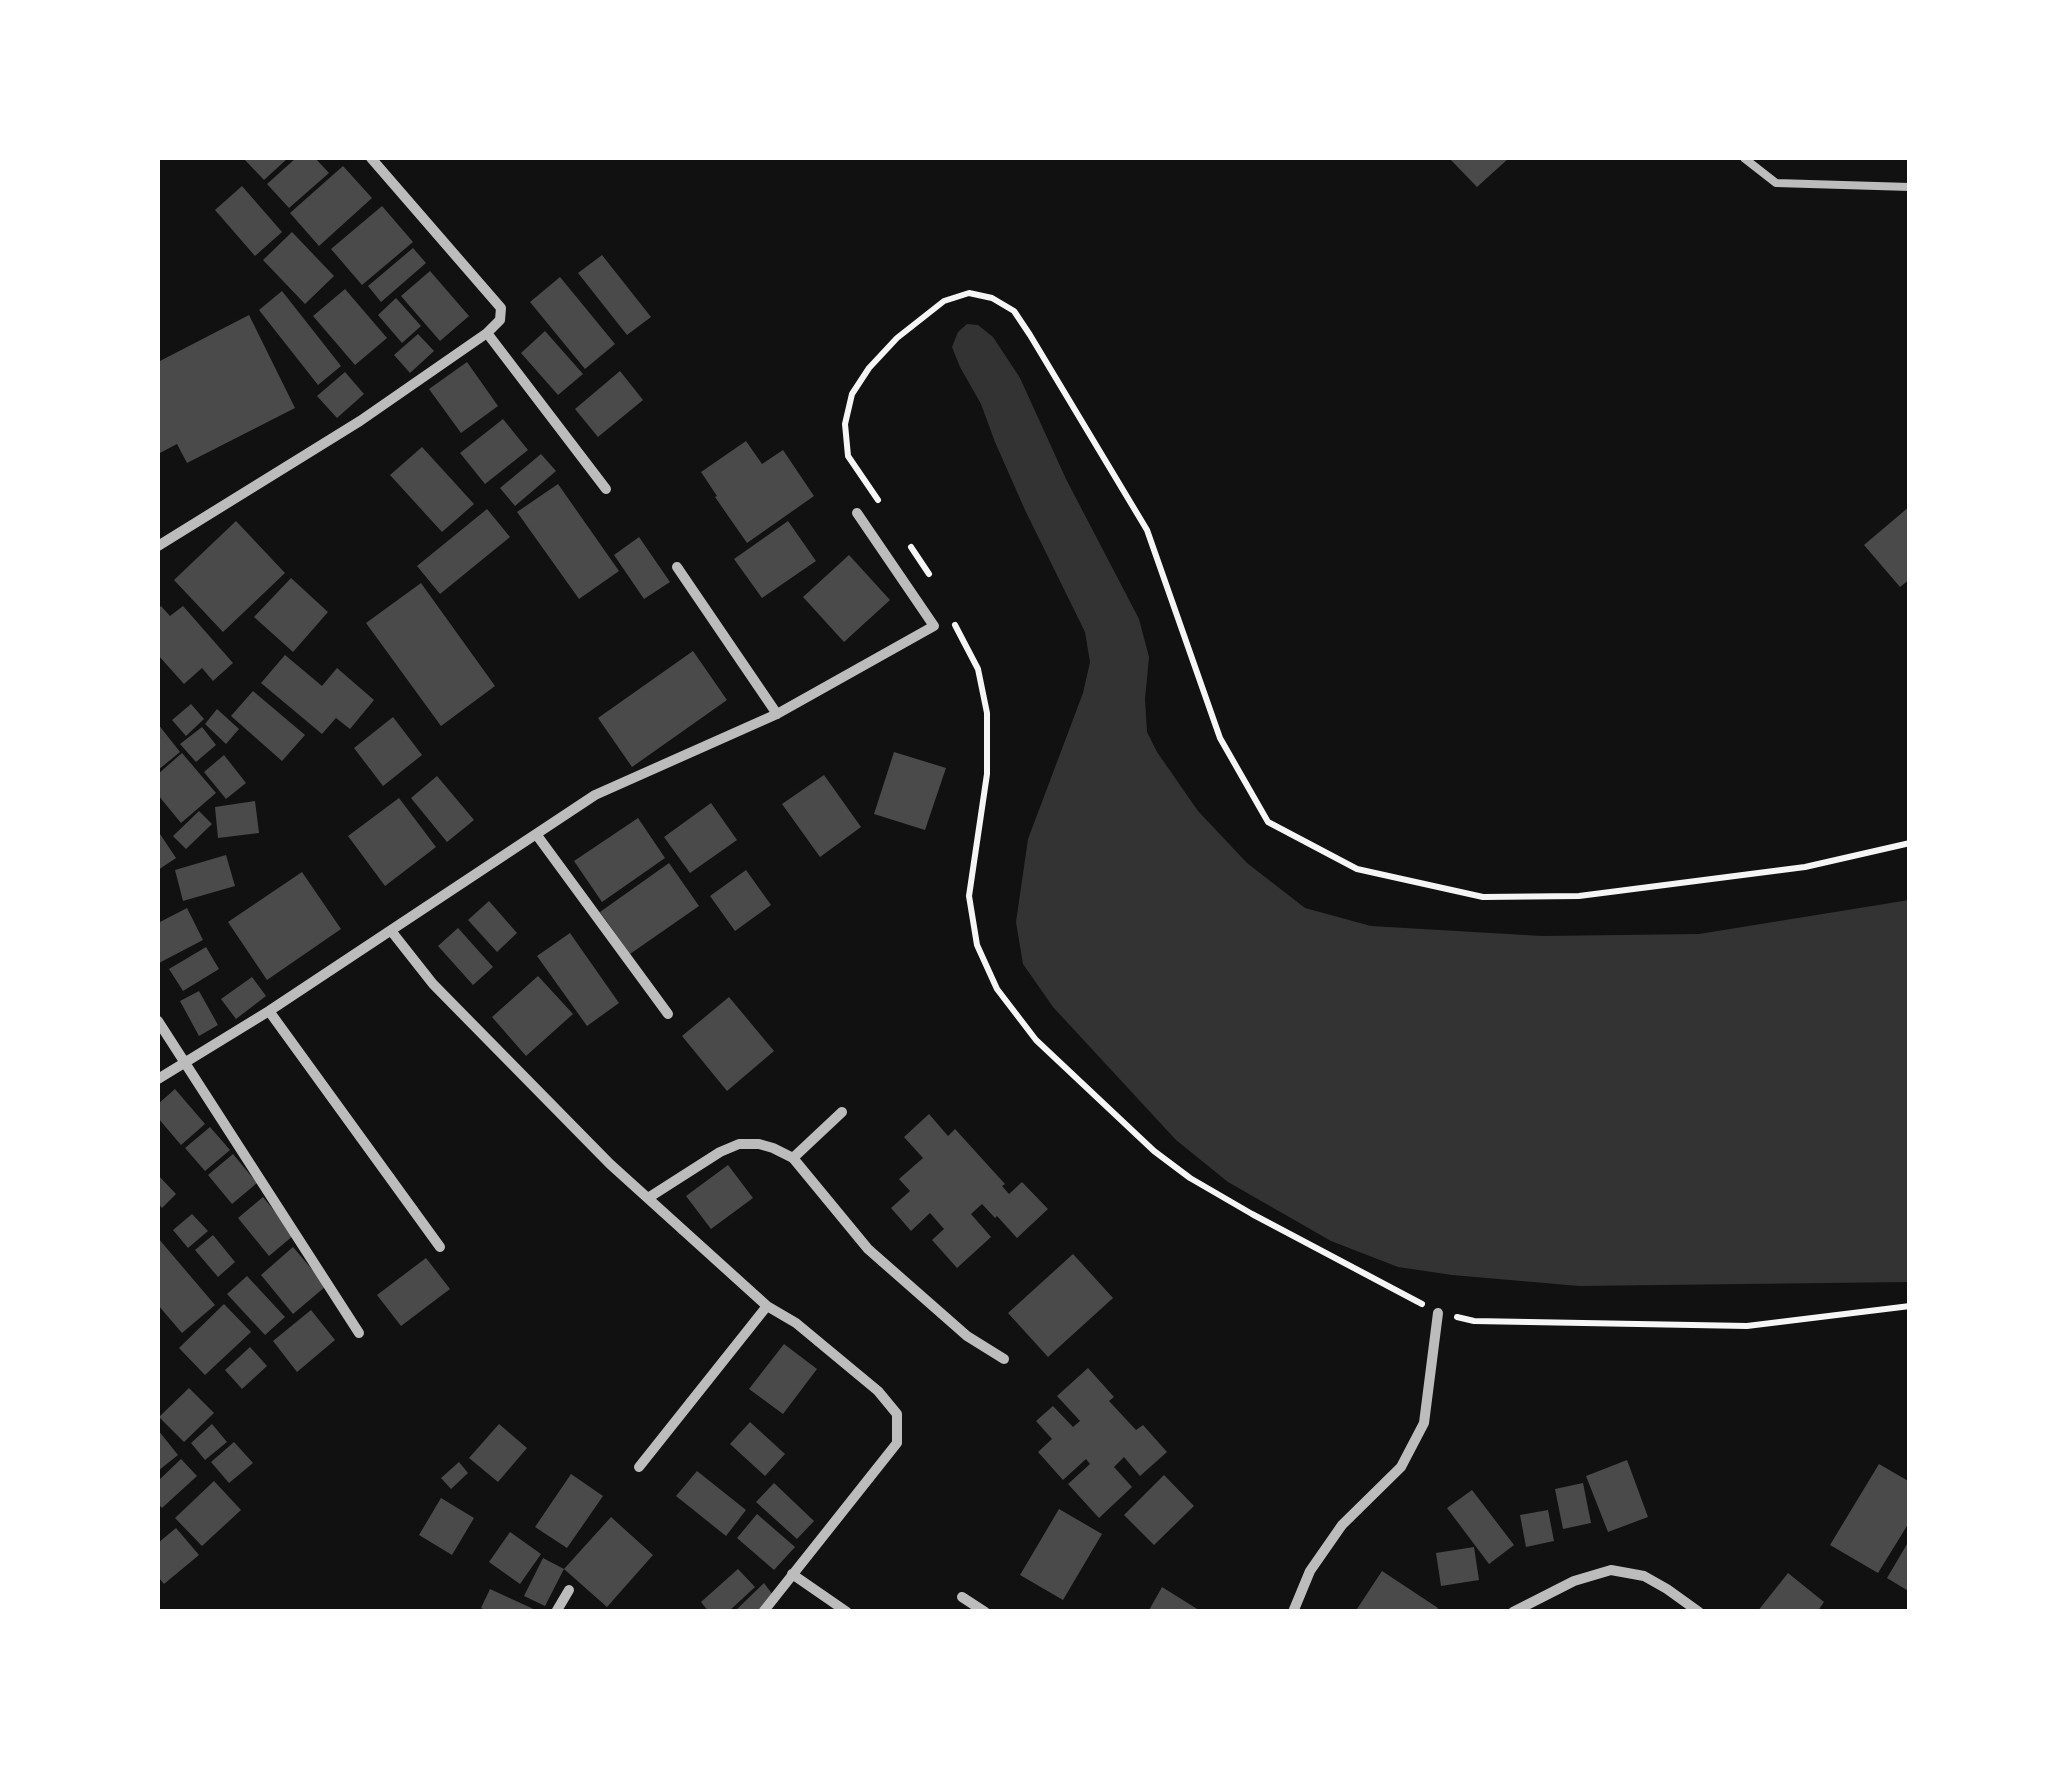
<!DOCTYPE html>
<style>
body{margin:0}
#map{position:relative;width:2067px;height:1769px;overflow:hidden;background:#111;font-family:"Titillium Web",sans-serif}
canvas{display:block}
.frame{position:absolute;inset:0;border:160px solid #fff;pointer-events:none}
</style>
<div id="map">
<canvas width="2067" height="1769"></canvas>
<div class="frame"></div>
</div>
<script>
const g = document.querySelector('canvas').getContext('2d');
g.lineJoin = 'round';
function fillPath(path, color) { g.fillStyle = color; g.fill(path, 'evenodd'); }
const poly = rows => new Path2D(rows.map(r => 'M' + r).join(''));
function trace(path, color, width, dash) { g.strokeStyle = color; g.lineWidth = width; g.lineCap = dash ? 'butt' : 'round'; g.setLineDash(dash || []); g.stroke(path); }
const water = poly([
 [967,324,978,325,993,337,1020,378,1066,479,1139,619,1149,657,1145,699,1147,732,1157,752,1198,811,1247,863,1305,908,1371,926,1542,936,1699,934,1909,900,1909,1282,1579,1286,1452,1275,1398,1267,1331,1241,1228,1182,1176,1140,1053,1007,1023,964,1016,922,1028,839,1083,693,1090,662,1085,632,1025,510,995,442,981,404,960,367,952,347,958,332]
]);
const building = poly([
 [247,158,288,158,264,180,245,160],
 [296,158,315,158,329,173,289,208,267,184],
 [1449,158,1509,158,1477,187],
 [343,166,372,198,319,246,290,213],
 [242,186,282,232,255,256,215,210],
 [382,206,413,242,362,285,331,249],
 [292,232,334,276,305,304,263,260],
 [413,248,426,263,381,302,368,286],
 [602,255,651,317,627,335,578,273],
 [430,271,469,316,440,341,401,296],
 [560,277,615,344,585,369,530,302],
 [345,289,387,338,355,365,313,316],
 [282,291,341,366,318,385,259,310],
 [396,298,421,326,402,343,378,315],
 [249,315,295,408,187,463,177,444,158,454,158,362],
 [545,331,583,374,558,395,521,353],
 [418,334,434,351,410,373,394,355],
 [467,362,498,406,461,433,429,389],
 [620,371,643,400,598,437,575,409],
 [345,372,364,394,337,418,317,396],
 [503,419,528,450,485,484,460,453],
 [746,441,762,464,783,450,814,496,747,543,715,497,717,496,701,472],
 [422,447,474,504,442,532,390,475],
 [541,454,556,471,515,506,500,488],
 [558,484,619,571,579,599,517,512],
 [1910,506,1910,579,1900,587,1864,545],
 [487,509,510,537,440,594,417,566],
 [236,521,285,573,223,632,174,580],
 [788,521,816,561,762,598,734,559],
 [639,537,670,582,644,599,614,555],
 [849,555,890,600,844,642,803,597],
 [291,578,328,612,293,652,254,617],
 [421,583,495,686,441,726,366,623],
 [161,606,170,616,183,606,233,663,213,681,202,668,184,684,158,655,158,609],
 [693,651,727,700,632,767,598,718],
 [285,655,322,686,337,668,374,700,350,729,336,718,322,734,261,683],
 [253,691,305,735,282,761,231,716],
 [191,704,204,719,186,736,172,720],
 [217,709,239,729,226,744,205,724],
 [393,717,422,755,383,786,354,748],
 [158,724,180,752,158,770],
 [202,727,216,745,196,762,180,744],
 [894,752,946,768,925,830,874,814],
 [182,753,216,793,181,823,158,795,158,774],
 [224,755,246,783,226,799,204,772],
 [824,775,861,827,820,857,782,804],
 [437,776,474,820,447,842,411,798],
 [399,798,436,847,385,886,348,836],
 [255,801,259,833,218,838,215,807],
 [711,803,737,840,690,873,664,837],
 [199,811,212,824,186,849,173,836],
 [638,818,665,858,602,902,574,861],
 [158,831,176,858,158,870],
 [226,855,235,886,183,901,175,870],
 [669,863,699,906,630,954,600,912],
 [746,870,771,905,735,931,710,896],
 [302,872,341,929,267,980,228,922],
 [489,901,517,933,497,952,468,920],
 [187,908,203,940,159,963,158,923],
 [458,928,493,967,473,985,438,946],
 [570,933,619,1003,587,1026,537,956],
 [206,947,219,969,183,991,169,969],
 [538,976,573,1014,526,1056,492,1017],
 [252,977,266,996,236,1019,221,999],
 [199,991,218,1025,199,1036,180,1001],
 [729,997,774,1051,727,1091,682,1036],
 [175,1089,205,1124,181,1145,158,1118,158,1104],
 [929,1114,948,1136,955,1129,1005,1184,1002,1186,1009,1194,1022,1182,1048,1209,1017,1238,997,1216,995,1218,982,1204,971,1214,991,1237,957,1268,932,1240,944,1229,930,1213,911,1231,891,1208,910,1191,899,1179,923,1158,904,1137],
 [210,1127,230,1150,205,1171,185,1148],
 [233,1154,257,1183,232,1204,208,1175],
 [728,1165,753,1198,711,1229,686,1196],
 [158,1175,176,1194,162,1208,158,1203],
 [263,1197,294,1235,269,1256,238,1218],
 [192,1214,208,1231,188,1248,173,1230],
 [213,1235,235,1262,218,1277,195,1250],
 [158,1238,215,1305,182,1333,158,1305],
 [293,1247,326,1286,293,1314,261,1275],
 [1073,1254,1113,1298,1048,1357,1008,1313],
 [426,1258,450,1289,401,1326,377,1295],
 [247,1276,285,1317,265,1335,227,1294],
 [224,1304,251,1332,205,1375,179,1348],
 [311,1310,335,1340,297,1372,273,1341],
 [784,1344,817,1369,783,1414,749,1389],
 [250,1347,267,1366,242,1389,225,1370],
 [1088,1368,1114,1397,1109,1401,1136,1430,1143,1425,1167,1452,1140,1476,1124,1457,1114,1467,1132,1487,1099,1518,1068,1484,1090,1464,1086,1459,1063,1480,1038,1452,1052,1439,1036,1421,1053,1406,1073,1427,1080,1421,1057,1396],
 [189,1388,214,1413,184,1442,159,1417],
 [750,1422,785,1454,765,1476,730,1444],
 [212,1424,227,1442,205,1460,191,1443],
 [499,1424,527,1448,498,1482,469,1458],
 [158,1430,178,1455,158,1471],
 [234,1442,253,1463,229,1483,211,1462],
 [181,1459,197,1476,162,1508,158,1504,158,1481],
 [1627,1460,1648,1517,1608,1532,1586,1476],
 [459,1462,468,1473,451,1489,441,1478],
 [1879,1464,1910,1482,1910,1521,1878,1573,1830,1545],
 [697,1471,746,1510,726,1536,676,1496],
 [571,1474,603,1496,567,1548,535,1527],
 [1164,1475,1194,1506,1154,1545,1124,1515],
 [214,1481,241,1510,202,1546,175,1518],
 [774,1483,814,1521,797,1539,756,1502],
 [1583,1483,1591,1523,1563,1529,1555,1489],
 [1472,1490,1514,1545,1489,1564,1447,1508],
 [441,1498,474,1518,452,1555,419,1535],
 [1059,1509,1102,1534,1063,1600,1020,1575],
 [1548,1510,1554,1541,1526,1547,1520,1515],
 [757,1514,795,1547,774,1570,737,1538],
 [611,1517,653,1555,607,1607,564,1569],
 [176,1528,199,1555,164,1584,158,1577,158,1543],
 [510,1532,541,1554,520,1584,489,1562],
 [1910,1539,1910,1592,1887,1578],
 [1474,1547,1479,1580,1441,1586,1436,1553],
 [543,1558,564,1569,545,1606,524,1596],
 [738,1569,755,1587,728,1612,709,1612,701,1602],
 [1382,1571,1438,1608,1436,1612,1355,1612],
 [1788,1573,1824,1602,1817,1612,1757,1612],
 [764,1583,773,1595,757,1612,734,1612],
 [1162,1587,1202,1612,1148,1612],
 [490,1589,540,1612,489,1612,481,1608]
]);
const path = poly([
 [878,500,848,456,845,424,852,394,869,368,897,338,944,301,969,293,992,298,1014,311,1030,335,1147,530,1220,738,1268,822,1357,869,1483,897,1579,896,1805,867,1910,843],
 [911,547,929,574],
 [955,625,978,669,987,713,987,774,969,896,977,945,997,989,1036,1040,1154,1151,1190,1178,1252,1214,1422,1304],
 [1457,1317,1474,1321,1747,1326,1910,1306]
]);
const service = poly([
 [1744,158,1776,183,1910,187]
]);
const minor = poly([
 [487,333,606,489],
 [158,546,360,421,487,333,500,320,501,308,371,158],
 [677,567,777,714],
 [536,834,668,1014],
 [392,932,433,984,610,1164,767,1306],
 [269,1011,440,1247],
 [158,1021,359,1333],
 [158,1079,269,1011,595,795,777,714,934,626,857,513],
 [793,1158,842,1112],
 [648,1198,720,1152,739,1144,759,1144,773,1148,793,1158,868,1249,967,1336,1004,1359],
 [639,1467,767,1306,796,1323,878,1391,897,1414,897,1443,763,1612],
 [792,1574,847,1612],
 [962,1597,985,1612],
 [556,1612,569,1590],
 [1293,1612,1310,1571,1342,1525,1401,1467,1424,1423,1438,1313],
 [1513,1612,1574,1581,1611,1570,1644,1576,1667,1589,1699,1612]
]);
fillPath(water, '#333');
fillPath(building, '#4a4a4a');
trace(path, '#f5f5f5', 6);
trace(service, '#bcbcbc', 8);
trace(minor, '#bcbcbc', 10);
</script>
